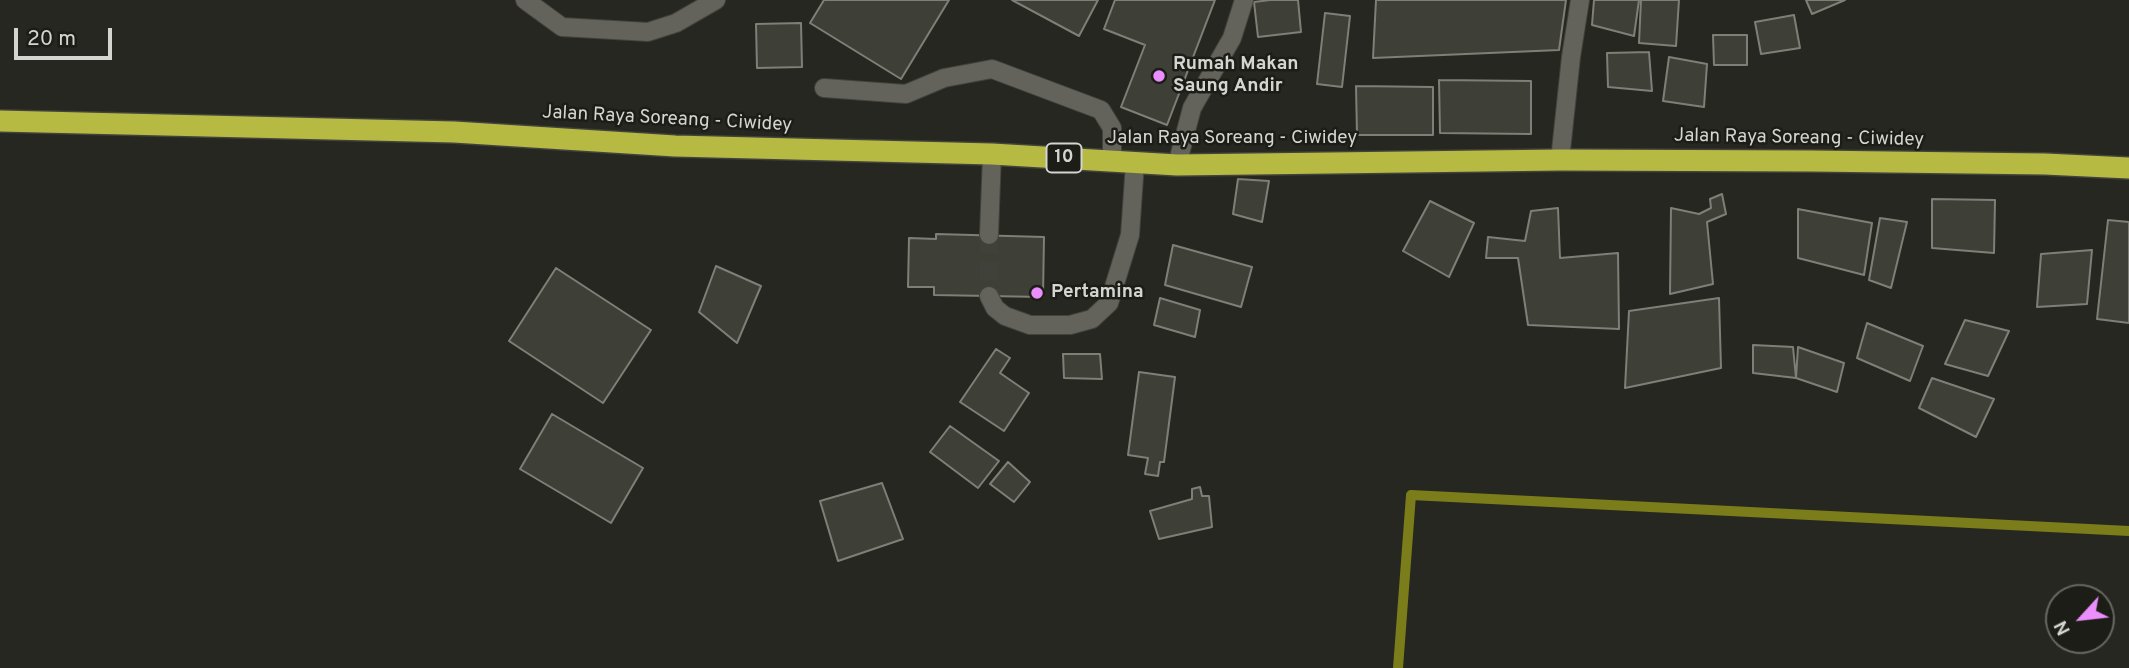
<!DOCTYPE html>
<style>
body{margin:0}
#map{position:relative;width:2129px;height:668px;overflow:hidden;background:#262720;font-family:Overpass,sans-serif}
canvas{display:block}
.north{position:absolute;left:2045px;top:584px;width:70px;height:70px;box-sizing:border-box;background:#1d1d17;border:2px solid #666761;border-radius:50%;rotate:243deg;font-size:19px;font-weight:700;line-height:28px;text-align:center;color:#d4d5d0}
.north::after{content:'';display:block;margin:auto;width:24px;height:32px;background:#ea8dfd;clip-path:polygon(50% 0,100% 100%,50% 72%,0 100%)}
.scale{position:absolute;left:14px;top:28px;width:98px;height:32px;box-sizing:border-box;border:4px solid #d4d5d0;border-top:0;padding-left:9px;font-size:21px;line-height:24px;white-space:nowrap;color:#d4d5d0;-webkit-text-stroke:5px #1d1d17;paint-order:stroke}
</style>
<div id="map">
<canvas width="2129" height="668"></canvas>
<div class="north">N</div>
<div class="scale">20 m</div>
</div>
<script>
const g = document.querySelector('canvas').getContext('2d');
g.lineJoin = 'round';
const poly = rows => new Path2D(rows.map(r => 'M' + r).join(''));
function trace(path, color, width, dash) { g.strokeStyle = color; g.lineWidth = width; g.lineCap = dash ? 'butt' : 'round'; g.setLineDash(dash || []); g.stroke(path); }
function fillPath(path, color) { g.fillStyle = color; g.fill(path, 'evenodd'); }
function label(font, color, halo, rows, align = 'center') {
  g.font = font + ' Overpass,sans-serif'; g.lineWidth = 5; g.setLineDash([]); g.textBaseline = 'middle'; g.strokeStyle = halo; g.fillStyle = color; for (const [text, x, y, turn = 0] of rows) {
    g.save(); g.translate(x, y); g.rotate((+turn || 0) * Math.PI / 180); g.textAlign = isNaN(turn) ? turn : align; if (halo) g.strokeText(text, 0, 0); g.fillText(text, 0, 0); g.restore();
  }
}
const stream = poly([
 [1398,668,1411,495,2129,531]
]);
const building = poly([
 [824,0,949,0,901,79,810,23,824,0],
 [1012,0,1098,0,1079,36,1012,0],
 [1115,0,1215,0,1167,125,1121,107,1145,45,1104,29,1115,0],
 [1270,0,1298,0,1301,32,1258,37,1254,2,1270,0],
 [1376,0,1566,0,1559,50,1373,58,1376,0],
 [1594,0,1639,0,1634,36,1592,25,1594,0],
 [1641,0,1679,0,1676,46,1639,43,1641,0],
 [1806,0,1845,0,1812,14,1806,0],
 [1325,13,1350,16,1342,87,1317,84,1325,13],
 [1794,15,1800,48,1761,54,1755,22,1794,15],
 [801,23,802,67,757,68,756,24,801,23],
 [1713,35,1747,35,1747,65,1714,65,1713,35],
 [1649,52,1652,91,1608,87,1607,53,1649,52],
 [1669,57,1707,64,1704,107,1663,101,1669,57],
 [1439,80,1531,81,1531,134,1440,133,1439,80],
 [1356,86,1433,87,1433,135,1357,135,1356,86],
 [1238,179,1269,181,1262,222,1233,214,1238,179],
 [1722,194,1726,214,1707,222,1713,284,1670,294,1671,208,1699,214,1711,208,1710,199,1722,194],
 [1932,199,1995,200,1994,253,1932,248,1932,199],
 [1430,201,1474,223,1449,277,1403,251,1430,201],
 [1558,208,1560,258,1618,253,1619,329,1528,325,1518,258,1486,258,1488,237,1525,241,1531,211,1558,208],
 [1798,209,1872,223,1864,275,1798,258,1798,209],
 [1880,218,1907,222,1891,288,1869,280,1880,218],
 [2108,220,2129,222,2129,323,2097,319,2108,220],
 [936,234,1044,237,1043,297,934,295,934,287,908,287,909,238,936,239,936,234],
 [1173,245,1252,267,1241,307,1165,285,1173,245],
 [2092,250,2087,304,2037,307,2041,254,2092,250],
 [716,266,761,286,737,343,699,312,716,266],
 [556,268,651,330,603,403,509,341,556,268],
 [1160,298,1200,310,1195,337,1154,325,1160,298],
 [1719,298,1721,368,1625,388,1629,311,1719,298],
 [1965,320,2009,331,1988,376,1945,364,1965,320],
 [1867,323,1923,346,1910,381,1857,358,1867,323],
 [1753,345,1793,347,1796,378,1753,373,1753,345],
 [1798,347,1844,363,1837,392,1796,378,1798,347],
 [996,349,1010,358,1000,373,1029,393,1004,431,960,402,996,349],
 [1063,354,1100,354,1102,379,1064,378,1063,354],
 [1139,372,1175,377,1164,462,1160,462,1158,476,1145,474,1148,458,1128,455,1139,372],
 [1932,378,1994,399,1976,437,1919,408,1932,378],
 [552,414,643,468,611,523,520,469,552,414],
 [950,426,999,461,978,488,930,452,950,426],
 [1008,462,1030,482,1014,502,990,484,1008,462],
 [882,483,903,539,838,561,820,501,882,483],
 [1200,487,1202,496,1209,496,1212,527,1159,539,1150,511,1192,499,1192,489,1200,487]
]);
const minorTunnel = poly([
 [989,235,989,296]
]);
const minor = poly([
 [525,0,562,27,648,32,676,23,716,0],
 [824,88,906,94,944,78,992,69,1101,110,1112,128,1112,161],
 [1560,160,1571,57,1580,0],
 [1177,165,1192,108,1232,38,1244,0],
 [989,235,992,154],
 [989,296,995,308,1005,316,1030,325,1070,325,1092,319,1109,303,1130,235,1135,163]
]);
const highway = poly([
 [0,121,454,132,675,146,992,154,1177,165,1560,160,1812,161,2045,164,2129,168]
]);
const markers = [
 [1159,76,7,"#ea8dfd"],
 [1037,293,7,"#ea8dfd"]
];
const shields = [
 [1064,158,35]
];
const shieldNames = [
 ["10",1064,158]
];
const poiNames = [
 ["Rumah Makan",1173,65],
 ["Saung Andir",1173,87],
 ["Pertamina",1051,293]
];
const streetNames = [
 ["Jalan Raya Soreang - Ciwidey",667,120,3],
 ["Jalan Raya Soreang - Ciwidey",1232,139],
 ["Jalan Raya Soreang - Ciwidey",1799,139,1]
];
trace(stream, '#7b7d1b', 10);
fillPath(building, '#3e3f37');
trace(building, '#7f7f77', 2);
trace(minorTunnel, '#40413a', 18, [18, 9]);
trace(minor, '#42433d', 20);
trace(highway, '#42433d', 24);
trace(minor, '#63635b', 18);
trace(highway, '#b6b942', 21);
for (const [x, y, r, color] of markers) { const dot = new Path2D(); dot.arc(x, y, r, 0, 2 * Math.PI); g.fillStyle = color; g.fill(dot); trace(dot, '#1d1d17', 2.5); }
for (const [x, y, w] of shields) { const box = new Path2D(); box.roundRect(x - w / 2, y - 14.5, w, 29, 5); g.fillStyle = '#1d1d17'; g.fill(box); trace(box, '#d4d5d0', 2); }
label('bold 18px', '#d4d5d0', null, shieldNames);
label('bold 19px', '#d4d5d0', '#1d1d17', poiNames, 'left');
label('19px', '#d4d5d0', '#1d1d17', streetNames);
</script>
